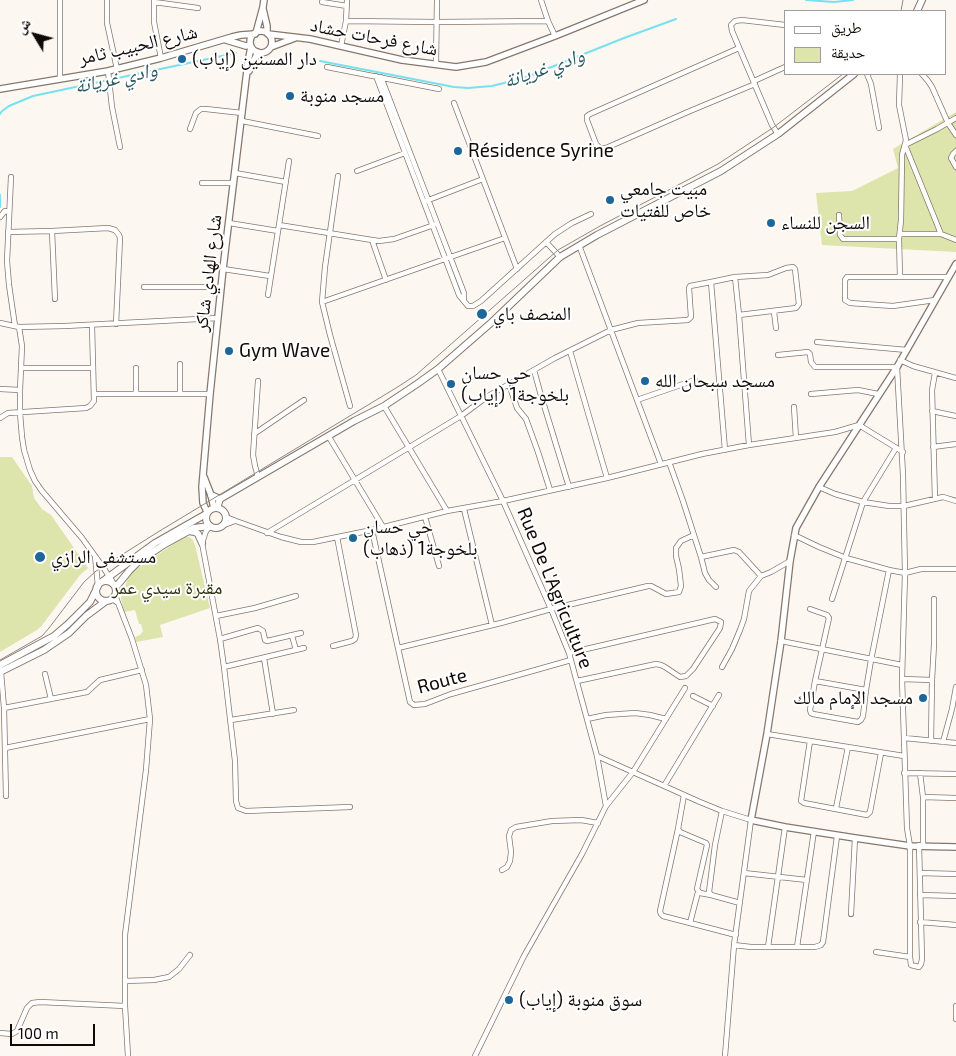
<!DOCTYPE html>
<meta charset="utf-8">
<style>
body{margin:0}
#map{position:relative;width:956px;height:1056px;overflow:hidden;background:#fdf7f2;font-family:"Exo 2","Noto Naskh Arabic",sans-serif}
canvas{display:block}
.legend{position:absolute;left:784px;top:10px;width:162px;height:65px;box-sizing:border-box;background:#fff;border:1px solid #9f9d9c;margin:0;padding:6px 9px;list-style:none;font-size:15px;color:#100a07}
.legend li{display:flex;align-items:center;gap:10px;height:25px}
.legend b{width:25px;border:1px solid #9f9d9c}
.north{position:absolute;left:10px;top:10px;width:50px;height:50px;-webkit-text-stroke:4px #fff;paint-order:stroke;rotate:307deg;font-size:14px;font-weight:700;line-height:20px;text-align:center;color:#100a07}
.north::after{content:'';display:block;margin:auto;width:18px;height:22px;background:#100a07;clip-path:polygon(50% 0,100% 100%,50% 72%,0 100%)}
.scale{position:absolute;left:10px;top:1024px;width:85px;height:22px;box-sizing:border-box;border:2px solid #100a07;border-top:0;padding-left:6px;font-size:15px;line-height:18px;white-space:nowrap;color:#100a07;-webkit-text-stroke:4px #fff;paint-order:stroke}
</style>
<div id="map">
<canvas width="956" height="1056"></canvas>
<ul class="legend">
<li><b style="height:6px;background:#fff"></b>طريق</li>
<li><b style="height:14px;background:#dde4ac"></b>حديقة</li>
</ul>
<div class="north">ش</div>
<div class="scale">100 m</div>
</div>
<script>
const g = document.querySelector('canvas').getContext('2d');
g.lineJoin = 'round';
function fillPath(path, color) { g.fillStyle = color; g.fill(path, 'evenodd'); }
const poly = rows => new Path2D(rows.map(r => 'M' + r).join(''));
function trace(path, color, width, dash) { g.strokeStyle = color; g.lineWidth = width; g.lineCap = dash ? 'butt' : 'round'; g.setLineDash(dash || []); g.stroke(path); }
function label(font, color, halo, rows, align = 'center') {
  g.font = font + ' "Exo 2","Noto Naskh Arabic",sans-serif'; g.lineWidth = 4; g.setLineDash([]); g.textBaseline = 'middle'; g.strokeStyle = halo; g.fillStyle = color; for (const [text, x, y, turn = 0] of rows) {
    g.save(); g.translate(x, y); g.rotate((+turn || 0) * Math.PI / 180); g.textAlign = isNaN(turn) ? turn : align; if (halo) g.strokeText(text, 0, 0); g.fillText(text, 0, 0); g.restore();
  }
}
const green = poly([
 [956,112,956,252,822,245,816,193,852,191,898,168,893,149],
 [0,457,12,457,32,486,34,498,42,509,51,515,88,568,80,575,43,624,37,630,0,652],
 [184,537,189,537,193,540,195,545,210,608,160,625,163,637,136,642,135,637,140,635,143,631,141,624,139,624,135,610,124,612,121,598,128,578,132,572]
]);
const stream = poly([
 [806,0,834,2,853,0],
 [320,61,454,87,468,88,492,86,524,78,624,38,676,19],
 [0,114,2,111,9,106,33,96,236,53],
 [0,195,0,207]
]);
const minor = poly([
 [60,0,60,78],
 [107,0,107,23,117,69],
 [154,0,154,22,161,58],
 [541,0,548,21,555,36],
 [154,2,198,8],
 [322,2,347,6],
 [346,21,437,22,548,21],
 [341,46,346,21,347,0],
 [739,48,590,114,587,116,587,120,596,144,600,148,606,148,690,111,755,84],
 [436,64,437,0],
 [327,67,439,89],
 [108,71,112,107,120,147],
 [867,74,871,84,879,128],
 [922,74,928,81,932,87,948,123,956,135],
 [376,76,459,295,468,306,473,306,481,301,555,234,572,223,591,214],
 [381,77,464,293,464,300],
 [754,81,785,67],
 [454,103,517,269],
 [242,121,318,136],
 [190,129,196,113,201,109,206,109,242,113],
 [778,134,772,125,732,31,731,25,735,21,742,20,785,25],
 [905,145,941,234],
 [905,145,937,129,956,118],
 [956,151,953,154,951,158,956,167],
 [357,171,405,153],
 [235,173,286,182],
 [338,176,325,267,322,302,330,335,350,406],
 [11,177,7,261,9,285,15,326],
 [202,183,234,183],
 [426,201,483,179],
 [839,215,840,235,843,239,899,239,900,277],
 [0,217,5,211,9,212],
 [229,223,278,231],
 [279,225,372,240],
 [52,231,55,299],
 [8,232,52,231,108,228,115,230,119,235,120,238,116,324],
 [901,234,941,234,956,240],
 [899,239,901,220,902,155,906,140,899,105,900,74],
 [546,242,560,257],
 [579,245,661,464],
 [223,269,270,276],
 [735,277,739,315,749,445],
 [386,280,372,240,379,241,394,239,434,225],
 [711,282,735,277,768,275,786,268,793,267,795,269,799,304,796,308,739,315],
 [144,287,221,287],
 [268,295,289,161],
 [935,300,893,306,850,303,845,300,845,280,847,277,948,277],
 [322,302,505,238],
 [774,312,776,328],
 [0,323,19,327,65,326,218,318],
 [19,327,22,346,20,390,20,413,22,437,24,450,30,470,35,481,42,491,82,538,103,567,114,584],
 [817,342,907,350],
 [570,351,607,478],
 [778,355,808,352,810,354,811,362,815,367,897,367,903,475,905,573,902,679,907,828,910,846,910,957,911,965,919,967,921,964,922,959,919,845],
 [900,360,913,366,956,378],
 [180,364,180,394],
 [21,368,93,368],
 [438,369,503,501,551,609,569,653,597,756,606,806,582,854,524,956,475,1056],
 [534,370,540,392,569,487],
 [258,381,253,455,255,466,258,477],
 [509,384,517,408,526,419,538,452,550,490],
 [0,389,20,390],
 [94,394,210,394],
 [136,394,136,368],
 [811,394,858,390,878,394],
 [637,400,695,380],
 [384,406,447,511],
 [794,407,796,438],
 [932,411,956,416],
 [0,418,8,413,86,408,90,406,94,401,92,326],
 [254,434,304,400],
 [329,437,383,527],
 [933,447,956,444],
 [669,462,683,501,701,557,705,573,709,580,716,587],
 [819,487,835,494,863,502,889,506,904,506,943,497,956,501],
 [935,499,932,390,935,373],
 [464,509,492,625],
 [226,517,236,521,281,537,301,542,313,542,372,530,447,511,503,501,607,478,702,454,749,445,835,432,859,425,903,452],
 [425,517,439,566],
 [224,525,235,521],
 [210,527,206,531,202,543,220,639,224,667,235,761,236,801,238,808,246,811,350,807],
 [372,530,398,648],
 [267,533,461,416,488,396,555,358,611,330,638,323,688,320,691,317,689,288,690,286,711,282,725,450],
 [794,535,819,547,846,558,889,570,905,573,921,569,956,569],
 [95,556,98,586],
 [701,557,734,550,739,552,761,576],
 [115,595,132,639,146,685,150,719,146,770,125,935,125,1006,128,1056],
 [832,599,863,502,896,448],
 [110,600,114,600,118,603],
 [810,609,827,615,829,618,815,681,810,710,811,713,813,714,858,722,861,720,863,716,866,690,871,660,889,570],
 [216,616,255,608,296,596],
 [292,636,296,650],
 [220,639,258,628,263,631,265,640,267,641,301,633],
 [781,641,902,665],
 [333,646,352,641,355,639,356,635,337,537],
 [569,653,715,619,721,622,720,628,693,669,686,676,680,677,665,667,661,665,656,664,577,681],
 [264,658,273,714],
 [571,660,451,694,425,704,414,705,410,702,398,648,501,623,551,609,648,586,651,586,666,594,679,592,681,586,679,569,676,556,676,548,681,541,694,535],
 [224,667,304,648],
 [722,667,732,649,740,630,744,619,749,591,761,576,771,572,790,561],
 [0,668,1,672,4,708,6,796],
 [45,674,51,699],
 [902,679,932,680],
 [815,681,866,690],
 [693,696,713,706],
 [4,708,87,692,100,680,142,670],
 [587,719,606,715,635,713,650,715,666,719],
 [231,720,294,710],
 [767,734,904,756],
 [904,738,956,743],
 [810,741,801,801,804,803,867,815,870,812,881,753],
 [931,741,932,680,934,644,934,599],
 [943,742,952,709,956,687],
 [5,748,150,719],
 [597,756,700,802,722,811,751,820,734,945,725,1056],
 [904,773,956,774],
 [920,773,923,797,923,845],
 [664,786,719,695],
 [684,795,678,829,680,832,706,843,707,845,697,889,700,893,711,895],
 [923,797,956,798],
 [606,806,633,772,685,688],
 [836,808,848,747],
 [722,811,715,845,709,892,711,895,740,903],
 [678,829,660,911,661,914,663,916,690,923],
 [502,870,507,867,510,861,511,852,509,836,511,830,516,827,552,821,581,820,598,823],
 [744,873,807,880],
 [920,873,956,874],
 [698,892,690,923,736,935],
 [920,895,956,896],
 [851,914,855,838],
 [920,922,956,925],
 [734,945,751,947,815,947,821,945,823,942,837,836],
 [768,947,785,827],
 [797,947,814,831],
 [876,952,910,957],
 [125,981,154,980,169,977,179,969,190,955],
 [956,1006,956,1019],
 [0,1033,12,1034,17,1031,27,1008,32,1003,40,1002,125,1006]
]);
const tertiary = poly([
 [263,9,267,26,267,33],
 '250 42a11 11 0 1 1 22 0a11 11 0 1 1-22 0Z',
 [256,33,263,7,264,0],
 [268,34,310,39,402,60,456,67,486,62,555,36,644,0],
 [226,40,246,46,250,45],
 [271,47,295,38],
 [249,71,258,52],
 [0,89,108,71,161,58,232,37,241,35,255,34],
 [956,264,897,367,819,487,796,528,790,561,781,641,767,734,751,820,785,827,855,838,910,846,956,847],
 [204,477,211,495,214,508],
 [207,512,203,503,202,487,210,394,223,269,248,62,251,47]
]);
const secondary = poly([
 [917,11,922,0],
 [211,495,220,499],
 '206 518a10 10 0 1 1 20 0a10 10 0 1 1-20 0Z',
 [217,508,220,499,354,421,384,406,417,384,438,369,492,322,560,257,597,235,721,171,778,134,854,74],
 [188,531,195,532,198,534,202,543],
 [103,581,155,543,206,514],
 '96 591a10 10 0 1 1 20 0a10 10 0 1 1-20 0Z',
 [116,587,129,571,138,562,165,544,194,528,209,526],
 [0,665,54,636,68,624,90,602,98,586],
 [0,672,44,650,69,633,86,616,106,601]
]);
const tram = poly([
 [901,11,903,0],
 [0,660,42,636,49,628,84,582,96,571,158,532,396,388,416,375,558,250,600,226,718,164,774,127,843,74]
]);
const markers = [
 [182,59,5,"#1c6699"],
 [290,96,5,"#1c6699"],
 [458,151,5,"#1c6699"],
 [610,200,5,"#1c6699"],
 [771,223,5,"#1c6699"],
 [482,314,6,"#1c6699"],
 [229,351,5,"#1c6699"],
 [645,381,5,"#1c6699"],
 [451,384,5,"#1c6699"],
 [353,538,5,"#1c6699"],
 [40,557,6,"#1c6699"],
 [923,698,5,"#1c6699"],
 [509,1000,5,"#1c6699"]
];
const streetNames = [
 ["شارع فرحات حشاد",374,37,11],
 ["شارع الحبيب ثامر",138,45,-13],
 ["شارع الهادي شاكر",208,273,-83],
 ["Rue De L'Agriculture",555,588,68],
 ["Route",442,681,-15]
];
const poiNames = [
 ["دار المسنين (إياب)",192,59],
 ["مسجد منوبة",300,96],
 ["Résidence Syrine",468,151],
 ["مبيت جامعي",620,189],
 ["خاص للفتيات",620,211],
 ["السجن للنساء",781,223],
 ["المنصف باي",493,314],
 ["Gym Wave",239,351],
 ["حي حسان",461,373],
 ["بلخوجة1 (إياب)",461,395],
 ["مسجد سبحان الله",655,381],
 ["حي حسان",363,527],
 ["بلخوجة1 (ذهاب)",363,549],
 ["مستشفى الرازي",51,557],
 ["مسجد الإمام مالك",913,698,"right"],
 ["سوق منوبة (إياب)",519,1000]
];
const parkNames = [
 ["مقبرة سيدي عمر",167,588]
];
const waterNames = [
 ["وادي غريانة",544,68,-19],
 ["وادي غريانة",116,78,-12]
];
fillPath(green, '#dde4ac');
trace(stream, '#76e1ef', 2);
trace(minor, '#86776c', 6);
trace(tertiary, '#86776c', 8);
trace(secondary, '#86776c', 8);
trace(minor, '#fff', 4.5);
trace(tertiary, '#fff', 5.5);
trace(secondary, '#fff', 6);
trace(tram, '#8f8985', 1);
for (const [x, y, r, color] of markers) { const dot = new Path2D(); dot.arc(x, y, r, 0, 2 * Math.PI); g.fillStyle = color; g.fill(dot); trace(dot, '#fff', 2); }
label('19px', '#100a07', '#fff', streetNames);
label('19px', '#100a07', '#fff', poiNames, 'left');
label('19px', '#2e3210', '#fff', parkNames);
label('italic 20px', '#2b5b61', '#fff', waterNames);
</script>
